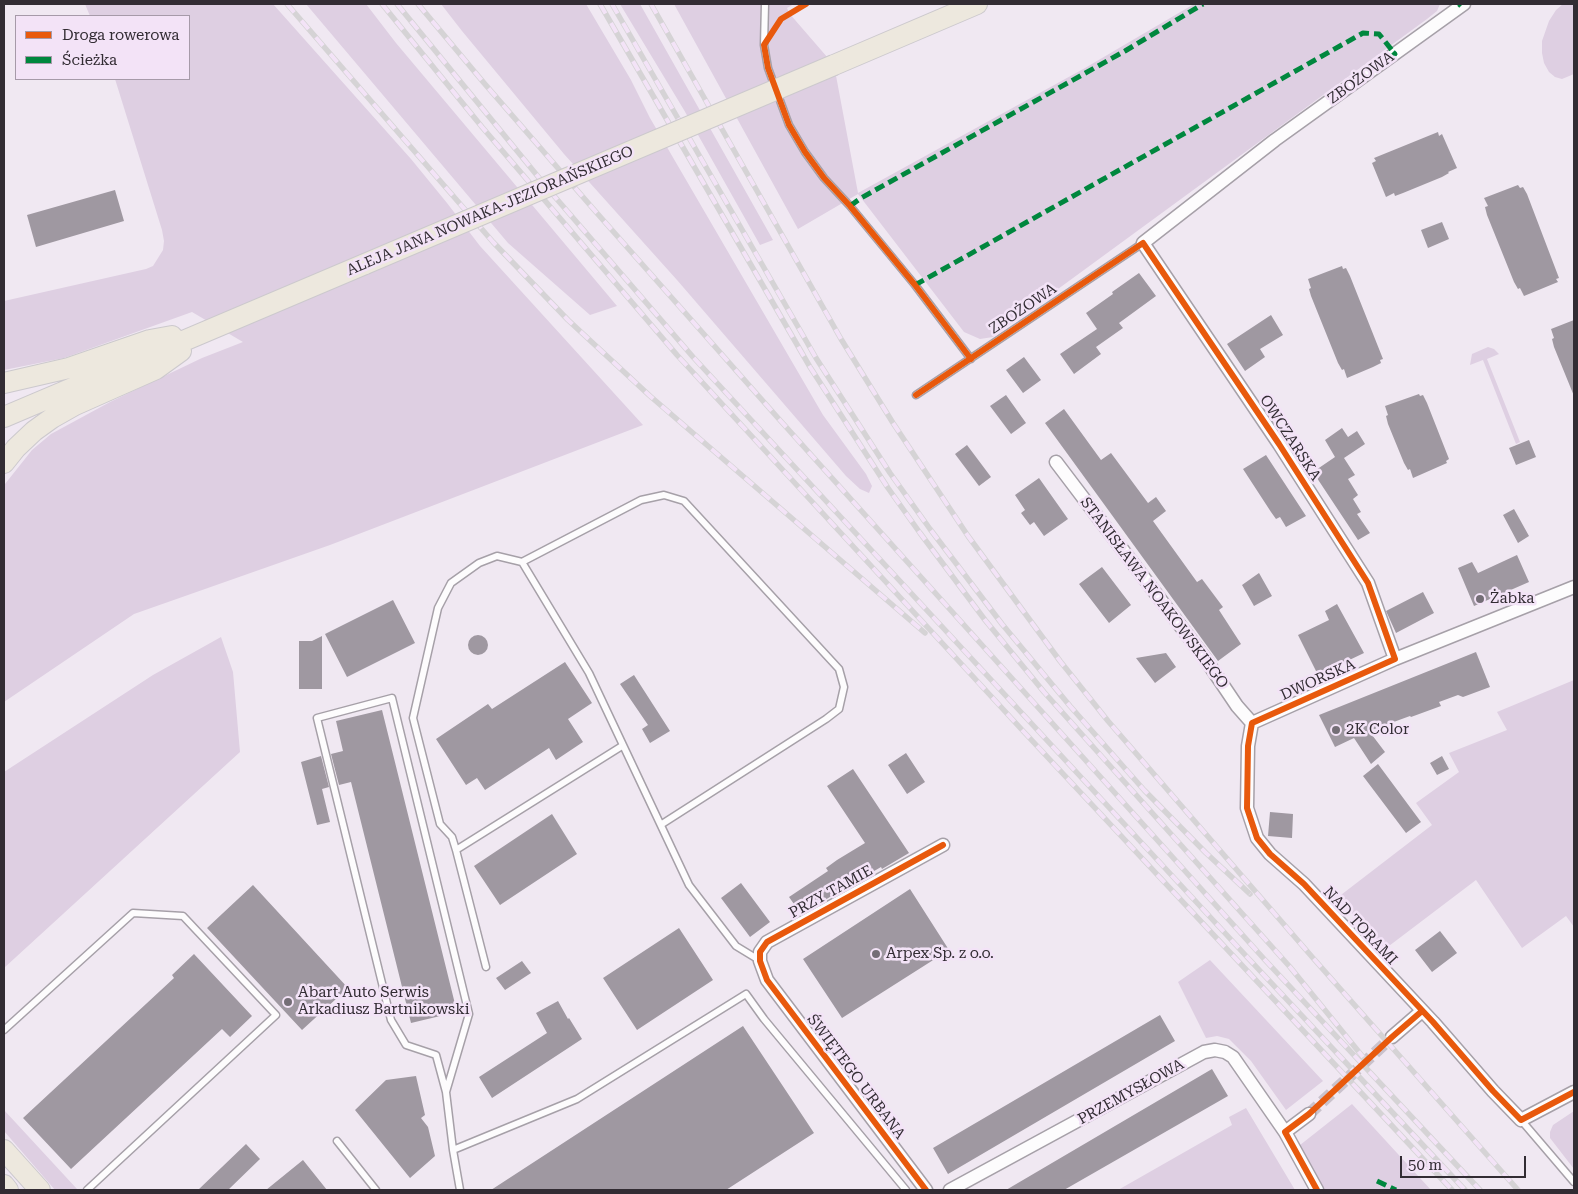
<!DOCTYPE html>
<meta charset="utf-8">
<style>
body{margin:0}
#map{position:relative;width:1578px;height:1194px;overflow:hidden;background:#f0e8f2;font-family:"Roboto Serif",serif}
canvas{display:block}
.frame{position:absolute;inset:0;border:5px solid #322c33;pointer-events:none}
.legend{position:absolute;left:15px;top:15px;width:175px;height:65px;box-sizing:border-box;background:#f3e3f7;border:1px solid #a69aa9;margin:0;padding:6px 9px;list-style:none;font-size:15px;color:#322c33}
.legend li{display:flex;align-items:center;gap:10px;height:25px}
.legend b{width:25px;border:1px solid #a69aa9}
.scale{position:absolute;left:1400px;top:1156px;width:126px;height:22px;box-sizing:border-box;border:2px solid #322c33;border-top:0;padding-left:6px;font-size:15px;line-height:18px;white-space:nowrap;color:#322c33;-webkit-text-stroke:4px #f3e3f7;paint-order:stroke}
</style>
<div id="map">
<canvas width="1578" height="1194"></canvas>
<div class="frame"></div>
<ul class="legend">
<li><b style="height:6px;background:#e8590c"></b>Droga rowerowa</li>
<li><b style="height:6px;background:#00873e"></b>Ścieżka</li>
</ul>
<div class="scale">50 m</div>
</div>
<script>
const g = document.querySelector('canvas').getContext('2d');
g.lineJoin = 'round';
function fillPath(path, color) { g.fillStyle = color; g.fill(path, 'evenodd'); }
const poly = rows => new Path2D(rows.map(r => 'M' + r).join(''));
function trace(path, color, width, dash) { g.strokeStyle = color; g.lineWidth = width; g.lineCap = dash ? 'butt' : 'round'; g.setLineDash(dash || []); g.stroke(path); }
function label(font, color, halo, rows, align = 'center') {
  g.font = font + ' "Roboto Serif",serif'; g.lineWidth = 5; g.setLineDash([]); g.textBaseline = 'middle'; g.strokeStyle = halo; g.fillStyle = color; for (const [text, x, y, turn = 0] of rows) {
    g.save(); g.translate(x, y); g.rotate((+turn || 0) * Math.PI / 180); g.textAlign = isNaN(turn) ? turn : align; if (halo) g.strokeText(text, 0, 0); g.fillText(text, 0, 0); g.restore();
  }
}
const green = poly([
 [85,4,273,4,411,159,447,203,480,246,643,425,330,545,134,614,4,702,5,484,32,450,51,434,110,402,202,358,243,342,192,312,64,358,4,370,4,301,146,269,153,266,163,250,164,241,162,230,115,79,189,79,189,16,90,16],
 [306,4,366,4,396,43,617,306,590,315,508,243],
 [441,4,586,4,631,80,650,118,823,415,866,474,872,486,869,493,860,489,846,476,677,280,564,154,462,31],
 [620,4,640,4,773,240,760,245,684,110],
 [674,4,794,4,787,8,789,13,834,65,858,193,1085,68,1194,4,1440,4,1437,11,1427,19,1017,319,993,337,980,339,964,332,858,194,798,229],
 [1563,4,1574,4,1574,74,1562,79,1555,77,1549,72,1544,63,1542,53,1542,41,1549,21,1556,10],
 [1488,347,1494,349,1499,354,1487,359,1520,442,1516,444,1483,360,1470,365,1472,354],
 [221,637,233,672,240,752,4,968,4,772,153,675],
 [1574,680,1574,927,1566,916,1522,948,1476,880,1385,949,1337,898,1432,825,1416,803,1459,772,1449,753,1507,730,1497,712],
 [1210,960,1323,1081,1286,1110,1251,1061,1229,1039,1217,1036,1206,1038,1178,982],
 [1352,1104,1431,1190,1317,1190,1295,1149],
 [1246,1108,1295,1190,1118,1190,1232,1125,1229,1117],
 [4,1110,77,1189,55,1190,4,1131],
 [1574,1111,1574,1169,1550,1138,1550,1132,1553,1125]
]);
const building = poly([
 [1438,132,1439,136,1442,134,1457,168,1448,172,1449,173,1442,177,1403,193,1395,196,1394,193,1386,197,1372,163,1376,161,1374,158],
 [1518,185,1520,188,1523,187,1527,194,1559,278,1556,279,1558,282,1524,296,1520,288,1518,289,1514,282,1487,215,1485,207,1488,206,1484,198],
 [115,190,124,221,36,247,27,215],
 [1442,222,1449,239,1428,248,1421,230],
 [1342,266,1343,269,1346,268,1350,276,1383,359,1380,360,1381,363,1373,367,1347,378,1344,369,1342,370,1338,363,1311,296,1309,289,1311,288,1308,279],
 [1139,273,1156,296,1119,323,1123,328,1096,347,1101,354,1074,374,1060,354,1097,329,1086,313,1113,294,1112,292],
 [1271,315,1283,335,1260,349,1265,357,1245,371,1227,344],
 [1574,320,1574,396,1554,347,1552,339,1554,338,1551,329],
 [1024,357,1041,380,1023,393,1006,370],
 [1419,394,1420,396,1423,395,1427,403,1449,459,1446,461,1447,463,1413,478,1410,469,1408,470,1404,463,1388,424,1386,416,1388,415,1385,406],
 [1006,395,1026,423,1011,434,990,406],
 [1064,409,1101,460,1111,453,1148,503,1156,497,1166,511,1153,521,1197,582,1202,579,1223,607,1219,610,1241,644,1218,661,1045,423],
 [1342,428,1348,437,1357,431,1365,444,1344,458,1355,475,1348,479,1358,495,1353,499,1361,512,1357,514,1370,533,1358,540,1313,472,1335,457,1325,440],
 [1529,440,1536,457,1516,465,1509,448],
 [967,445,991,477,979,486,955,454],
 [1266,455,1306,516,1286,527,1280,517,1276,519,1271,512,1243,469],
 [1039,478,1068,519,1044,536,1034,522,1030,525,1021,513,1025,510,1015,495],
 [1514,509,1529,536,1518,543,1503,515],
 [1517,555,1529,582,1474,606,1458,568,1472,562,1478,573],
 [1102,567,1131,605,1109,623,1079,584],
 [1259,573,1272,596,1254,606,1242,585],
 [1423,592,1434,613,1396,633,1386,611],
 [393,600,415,643,347,677,325,634],
 [1337,604,1364,653,1318,675,1298,635,1329,620,1325,611],
 '468 645a10 10 0 1 1 20 0a10 10 0 1 1-20 0Z',
 [322,636,322,689,299,689,299,641,312,641],
 [1476,652,1490,687,1463,697,1458,695,1439,702,1441,706,1411,717,1410,716,1369,731,1385,752,1371,764,1354,738,1335,747,1319,715],
 [1166,653,1176,667,1155,683,1136,658],
 [565,662,592,703,568,719,583,742,556,760,549,748,485,790,477,778,466,785,436,739,488,704,492,709],
 [634,675,670,731,650,743,642,729,648,725,620,684],
 [382,710,457,1012,411,1023,351,782,339,785,331,754,343,751,336,721],
 [906,753,925,782,907,794,888,765],
 [321,756,329,787,322,789,330,822,317,825,301,762],
 [1442,756,1449,769,1437,775,1430,763],
 [1378,764,1421,822,1406,833,1363,776],
 [853,769,909,853,882,869,881,867,801,914,789,897,828,871,826,868,837,860,865,843,827,786],
 [1270,812,1293,814,1292,838,1268,836],
 [552,814,577,854,500,905,474,866],
 [741,883,770,922,750,937,721,898],
 [253,885,348,988,302,1030,207,928],
 [910,889,949,950,842,1018,803,959],
 [679,928,713,980,637,1030,603,978],
 [1440,931,1457,953,1432,972,1415,950],
 [194,954,252,1016,230,1037,222,1029,71,1169,23,1118,174,978,172,975],
 [522,961,531,973,505,990,496,978],
 [558,1001,568,1019,569,1018,582,1039,492,1098,479,1077,547,1033,536,1013],
 [1160,1015,1175,1041,948,1174,933,1148],
 [743,1026,814,1133,726,1190,491,1190],
 [1212,1069,1228,1096,1064,1190,1006,1190],
 [416,1076,425,1115,421,1118,428,1127,435,1156,410,1178,355,1110,386,1080],
 [246,1144,260,1159,228,1190,198,1190],
 [303,1160,327,1190,266,1190]
]);
const minorTunnel = poly([
 [1309,1114,1392,1037]
]);
const service = poly([
 [765,4,764,45,768,68,789,125,805,152,824,178,850,206,915,285,971,359],
 [916,395,1143,243],
 [522,562,497,556,479,563,451,583,438,608,413,718,440,824,452,837,456,850,622,746],
 [662,824,826,719,839,709,844,687,839,669,684,501,664,495,641,500,522,562,589,673,689,885,736,946,759,960],
 [456,850,486,967],
 [4,1030,133,913,183,916,276,1015,87,1190],
 [446,1092,436,1055,406,1045,391,1020,317,718,392,698,469,1014,446,1092,453,1150],
 [1521,1120,1574,1182],
 [337,1141,376,1190],
 [460,1190,453,1150,577,1099,746,994,764,1019,906,1190]
]);
const minor = poly([
 [1056,462,1204,657,1237,706,1252,723],
 [1395,659,1368,583,1279,444,1143,243,1275,140,1464,4],
 [1252,723,1248,746,1247,808,1257,838,1270,854,1304,884,1433,1022,1493,1091,1521,1120,1574,1092],
 [1252,723,1395,659,1574,587],
 [1392,1037,1422,1011],
 [1285,1132,1309,1114],
 [926,1190,767,980,760,961,760,952,767,942,943,845],
 [950,1190,1204,1052,1215,1050,1225,1052,1233,1057,1285,1132,1317,1190]
]);
const primary = poly([
 [834,65,977,4],
 [4,383,69,368,150,340,172,336],
 [4,417,365,264],
 [4,463,16,448,34,431,52,418,75,405,156,369,181,351],
 [4,1150,40,1190],
 [4,1185,8,1190]
]);
const rail = poly([
 [287,4,493,242,568,320,650,396,925,633],
 [382,4,482,127,677,355,1024,732,1452,1190],
 [397,4,549,190,693,357,1248,958,1465,1190],
 [418,4,484,83,596,212,778,418,1265,960,1480,1190],
 [600,4,810,367,888,488,920,533,985,620,1044,692,1290,967,1363,1057],
 [612,4,816,358,890,473,930,529,1002,624,1070,706,1144,790,1206,853,1250,894],
 [651,4,841,339,893,423,968,536,1060,661,1108,721,1313,958,1518,1190]
]);
const primaryBridge = poly([
 [365,264,834,65]
]);
const quiet = poly([
 [1459,4,1461,6],
 [850,206,861,198,1125,51,1203,4],
 [915,285,1363,33,1379,34,1395,54,1393,52],
 [1377,1181,1396,1190]
]);
const cycleway = poly([
 [806,4,781,19,764,45,768,68,789,125,805,152,824,178,850,206,915,285,971,359],
 [916,395,1143,243,1279,444,1368,583,1395,659,1252,723,1248,746,1247,808,1257,838,1270,854,1304,884,1433,1022,1493,1091,1521,1120,1574,1092],
 [926,1190,767,980,760,961,760,952,767,942,943,845],
 [1317,1190,1285,1132,1309,1114,1392,1037,1422,1011]
]);
const markers = [
 [1480,599,5,"#746e76"],
 [1336,730,5,"#746e76"],
 [876,954,5,"#746e76"],
 [288,1002,5,"#746e76"]
];
const streetNames = [
 ["ZBOŻOWA",1361,78,-36],
 ["ALEJA JANA NOWAKA-JEZIORAŃSKIEGO",490,211,-23],
 ["ZBOŻOWA",1023,309,-34],
 ["OWCZARSKA",1290,438,57],
 ["STANISŁAWA NOAKOWSKIEGO",1154,593,53],
 ["DWORSKA",1318,680,-24],
 ["PRZY TAMIE",831,892,-29],
 ["NAD TORAMI",1360,926,47],
 ["ŚWIĘTEGO URBANA",856,1077,53],
 ["PRZEMYSŁOWA",1131,1092,-29]
];
const poiNames = [
 ["Żabka",1490,599],
 ["2K Color",1346,730],
 ["Arpex Sp. z o.o.",886,954],
 ["Abart Auto Serwis",298,993],
 ["Arkadiusz Bartnikowski",298,1010]
];
fillPath(green, '#decfe2');
fillPath(building, '#9f98a1');
trace(minorTunnel, '#cac2cc', 12, [12, 6]);
trace(service, '#a6a0a8', 9);
trace(minor, '#a6a0a8', 15);
trace(primary, '#ccc9cd', 22);
trace(service, '#fdfcfd', 6);
trace(minor, '#fdfcfd', 12);
trace(primary, '#ede8de', 20);
trace(rail, '#d5d3d5', 5.5);
trace(rail, '#f3e3f7', 4, [11]);
trace(primaryBridge, '#ccc9cd', 22, []);
trace(primaryBridge, '#ede8de', 20);
trace(quiet, '#00873e', 5, [10, 5]);
trace(cycleway, '#e8590c', 6);
for (const [x, y, r, color] of markers) { const dot = new Path2D(); dot.arc(x, y, r, 0, 2 * Math.PI); g.fillStyle = color; g.fill(dot); trace(dot, '#f3e3f7', 2); }
label('15px', '#322c33', '#f3e3f7', streetNames);
label('15px', '#322c33', '#f3e3f7', poiNames, 'left');
</script>
